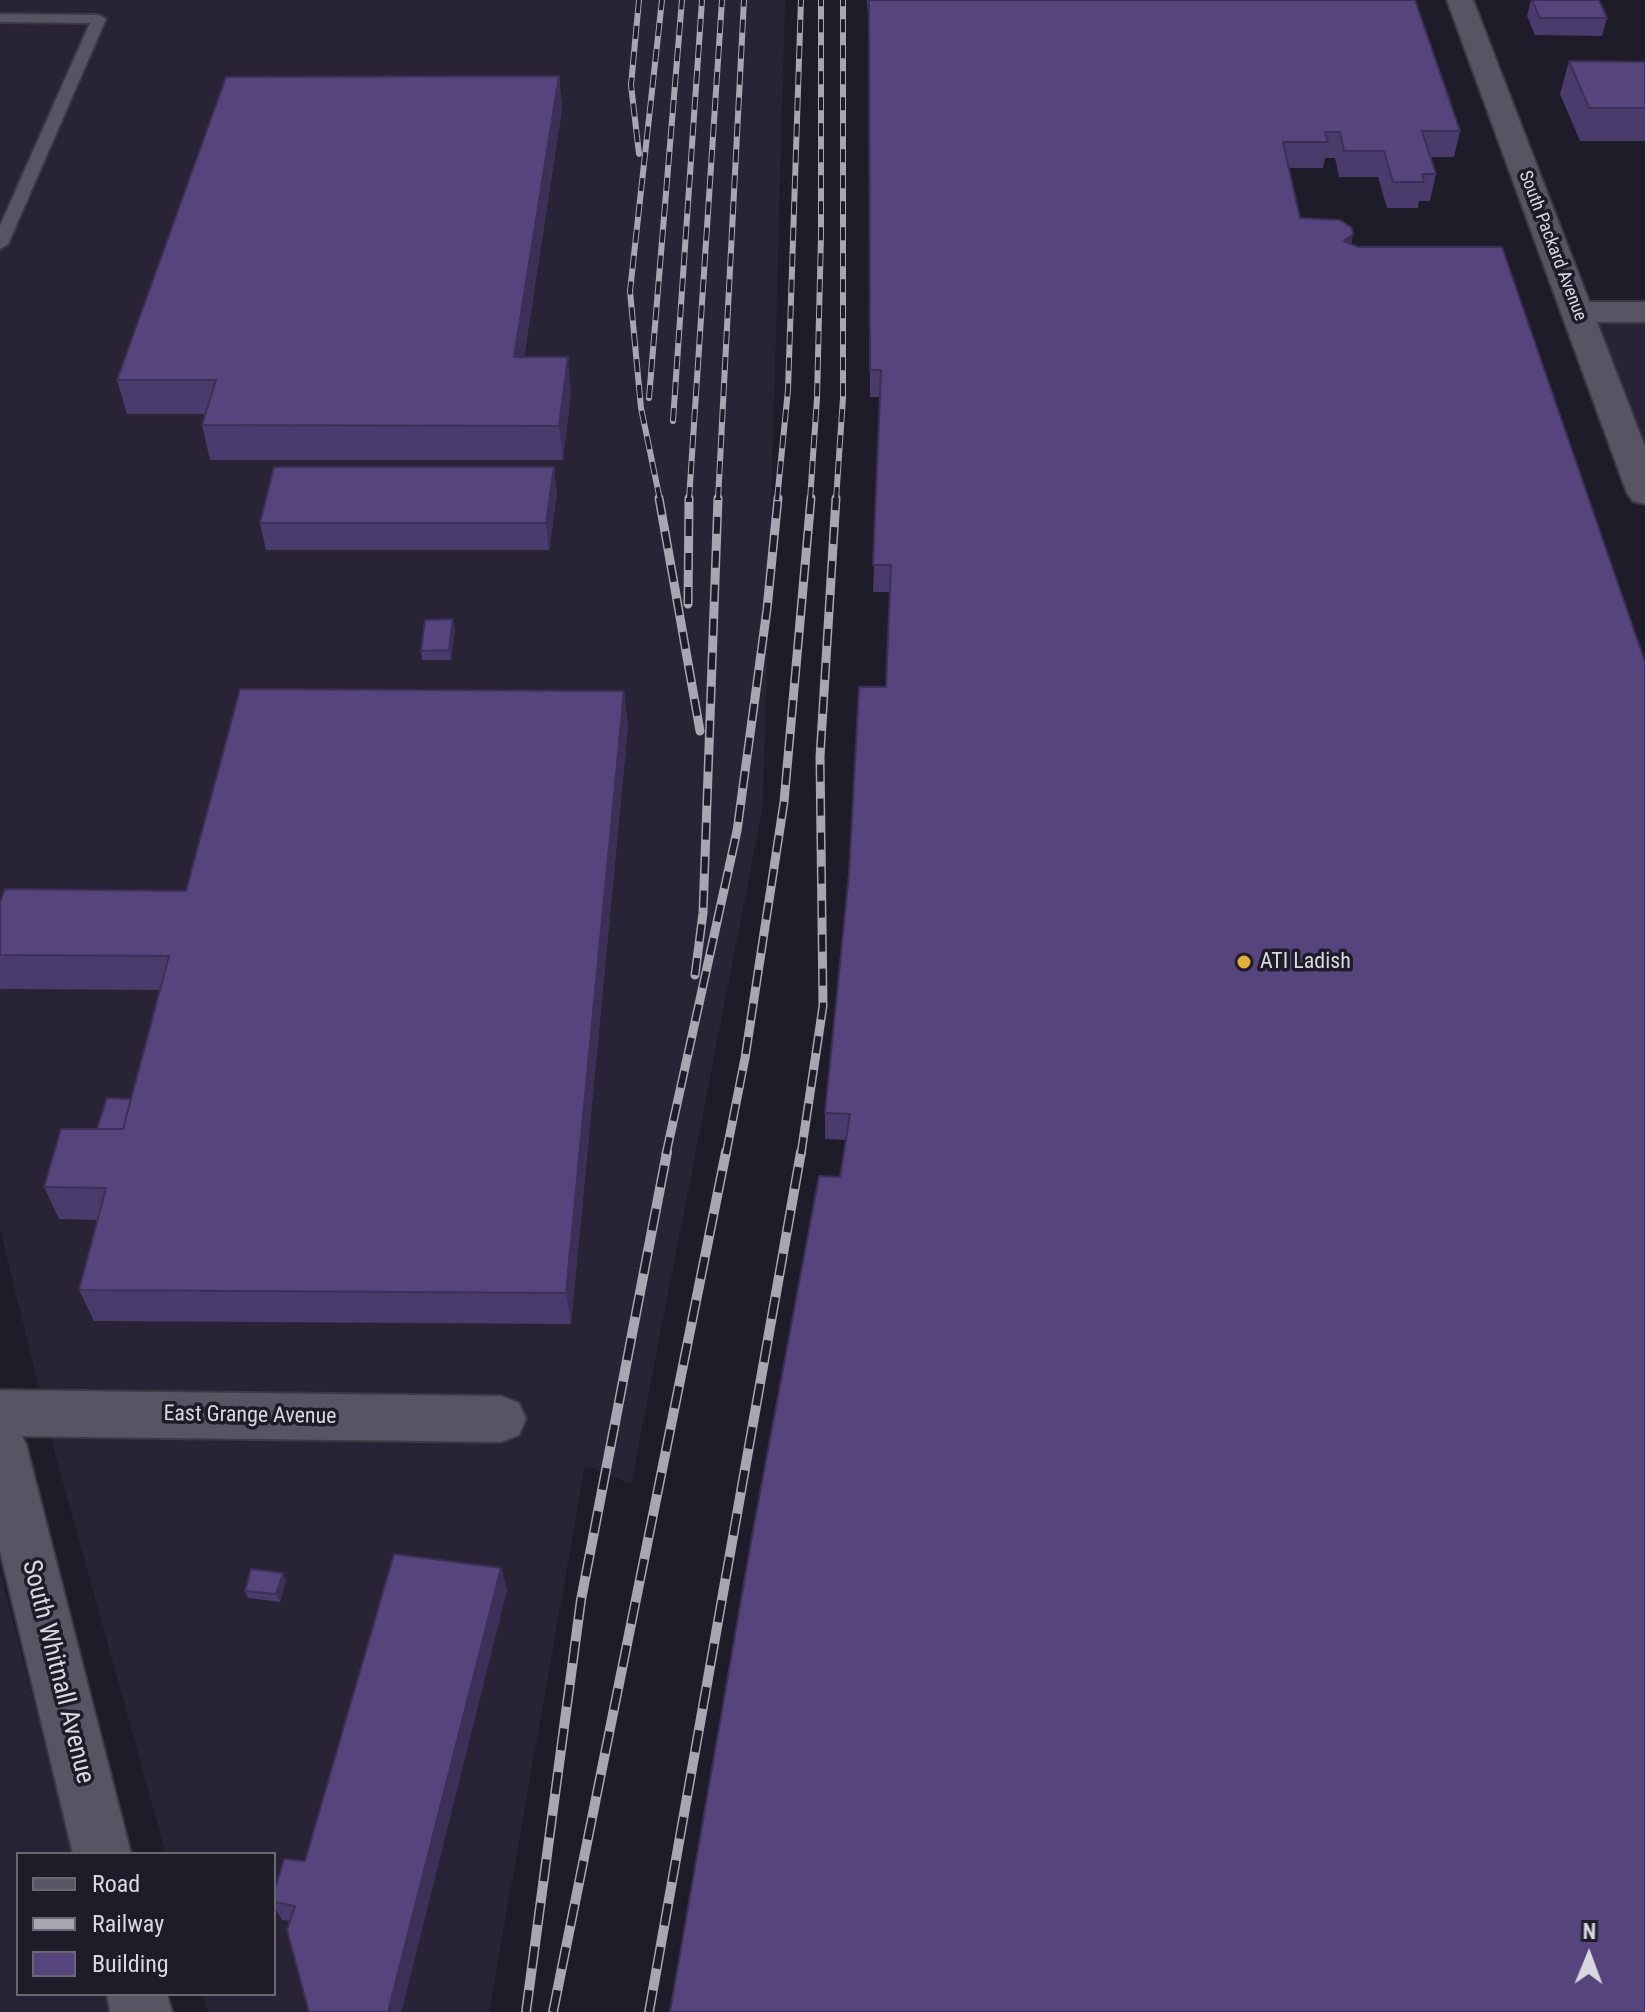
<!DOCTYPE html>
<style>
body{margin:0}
#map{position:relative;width:1645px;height:2012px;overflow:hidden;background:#1f1c29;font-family:"Roboto Condensed",sans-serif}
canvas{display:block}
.legend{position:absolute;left:16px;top:1852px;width:260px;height:144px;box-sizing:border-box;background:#1f1c29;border:2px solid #696772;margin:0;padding:10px 14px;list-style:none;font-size:24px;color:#d9d7e0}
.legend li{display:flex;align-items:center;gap:16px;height:40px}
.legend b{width:40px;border:2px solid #696772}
.north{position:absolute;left:1549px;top:1916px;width:80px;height:80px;-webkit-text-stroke:6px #1f1c29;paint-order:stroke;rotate:1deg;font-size:22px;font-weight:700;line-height:32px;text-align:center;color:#d9d7e0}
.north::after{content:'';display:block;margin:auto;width:28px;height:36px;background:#d9d7e0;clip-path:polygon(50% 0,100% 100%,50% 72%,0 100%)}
</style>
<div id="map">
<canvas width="1645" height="2012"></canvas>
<ul class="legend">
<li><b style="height:10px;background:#575463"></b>Road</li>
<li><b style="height:10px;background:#a8a6b0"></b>Railway</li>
<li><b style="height:22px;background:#55457c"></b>Building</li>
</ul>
<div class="north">N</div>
</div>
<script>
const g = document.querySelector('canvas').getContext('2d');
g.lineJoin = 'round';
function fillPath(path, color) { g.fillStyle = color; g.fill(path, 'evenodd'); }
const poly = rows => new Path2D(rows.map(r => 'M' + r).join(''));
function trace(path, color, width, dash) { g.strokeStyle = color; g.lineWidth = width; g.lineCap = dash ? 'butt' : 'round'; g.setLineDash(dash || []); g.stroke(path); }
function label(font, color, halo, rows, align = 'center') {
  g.font = font + ' "Roboto Condensed",sans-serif'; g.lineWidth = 7; g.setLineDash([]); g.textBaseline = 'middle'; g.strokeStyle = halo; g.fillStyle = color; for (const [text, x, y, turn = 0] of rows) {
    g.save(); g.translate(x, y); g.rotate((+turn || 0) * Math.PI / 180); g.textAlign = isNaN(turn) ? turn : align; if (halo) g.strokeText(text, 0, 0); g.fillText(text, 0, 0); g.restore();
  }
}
const built = poly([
 [0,0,785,0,763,805,631,1484,585,1465,489,2012,208,2012,203,1994,274,1994,274,1854,166,1854,57,1461,0,1229],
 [1577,312,1645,312,1645,493],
 [0,1571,73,1854,18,1854,18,1994,109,1994,113,2012,0,2012]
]);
const lane = poly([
 [0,14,99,15,106,19,8,244,0,249,0,226,90,23,0,22,0,14]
]);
const street = poly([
 [1577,302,1645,302,1645,322,1577,322,1566,319,1561,312,1566,305,1577,302],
 [0,1390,501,1396,519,1403,526,1419,519,1435,501,1442,0,1436,0,1390]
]);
const secondary = poly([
 [1447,0,1473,0,1645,447,1645,504,1633,501,1627,493,1447,0],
 [0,1421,18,1428,26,1444,131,1854,73,1854,0,1551,0,1421],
 [107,1994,167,1994,172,2012,110,2012,107,1994]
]);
const railFar2 = poly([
 [639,0,631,85,639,154],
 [649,398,682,0],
 [673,421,702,0],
 [660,500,641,408,630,291,662,0],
 [689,500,722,0],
 [718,500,744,0],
 [777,500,788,390,801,0],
 [810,500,817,398,821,235,821,0],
 [836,500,843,398,843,0]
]);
const railFar1 = poly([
 [659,498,700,731],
 [688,604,689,498],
 [695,975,703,913,718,498],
 [666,1154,737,831,767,609,778,498],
 [726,1154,745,1058,784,802,811,498],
 [801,1154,823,1006,820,757,836,498]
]);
const rail = poly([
 [526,2012,581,1600,667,1152],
 [553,2012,726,1152],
 [649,2012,801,1152]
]);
const wall = poly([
 [867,0,1415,0,1460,131,1454,157,1430,157,1436,174,1430,201,1419,201,1418,208,1387,208,1378,177,1339,177,1335,158,1325,158,1323,168,1288,168,1300,218,1353,234,1351,244,840,1177,846,1140,825,1139,825,1113,886,687,890,592,873,592,880,397,870,397,869,28],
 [1531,0,1599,0,1607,18,1602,36,1535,35,1527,16],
 [1569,61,1645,62,1645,141,1580,141,1560,94],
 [559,76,562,109,524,357,571,391,563,460,210,460,202,425,205,414,127,414,117,380],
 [557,494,549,550,266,550,260,523],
 [453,619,455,629,451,660,422,660,421,651],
 [624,691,628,726,571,1324,94,1321,79,1290,97,1220,59,1219,44,1187,97,1129,131,1099,160,990,0,989,0,902,186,891],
 [501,1568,507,1590,401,2012,309,2012,290,1921,282,1920,274,1906,274,1893,305,1861],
 [286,1581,280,1602,248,1598,245,1591]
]);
const shadedWall = poly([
 [559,76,562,109,518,391,514,357],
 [1353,234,1348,261,1344,241],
 [568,357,571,391,563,460,559,426],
 [554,467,557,494,549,550,546,523],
 [453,619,455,629,451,660,449,650],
 [624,691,628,726,571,1324,566,1293],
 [501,1568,507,1590,401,2012,388,2012],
 [283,1573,286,1581,280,1602,276,1594]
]);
const building = poly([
 [869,0,1415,0,1460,131,1422,131,1436,174,1422,174,1424,182,1393,182,1384,151,1344,151,1340,132,1325,132,1328,142,1283,142,1300,218,1340,220,1352,228,1353,234,1344,241,1358,247,1502,247,1645,662,1645,2012,670,2012,754,1525,819,1176,840,1177,850,1114,825,1113,849,874,859,687,886,687,891,565,873,565,881,370,870,370,869,0],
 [1532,0,1599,0,1607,18,1540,18,1532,0],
 [1569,61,1645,62,1645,108,1589,108,1569,61],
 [559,76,514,357,568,357,559,426,202,425,216,380,117,380,226,77,559,76],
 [274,467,554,467,546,523,260,523,274,467],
 [453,619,449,650,421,651,425,620,453,619],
 [240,689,624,691,566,1293,79,1290,106,1188,44,1187,61,1129,123,1129,169,956,0,955,0,902,5,889,186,891,240,689],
 [107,1098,131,1099,123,1129,97,1129,107,1098],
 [394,1554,501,1568,388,2012,309,2012,287,1930,295,1906,274,1902,274,1893,284,1859,305,1861,394,1554],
 [251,1569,283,1573,276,1594,245,1591,251,1569]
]);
const markers = [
 [1244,962,8,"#e1af34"]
];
const farStreetnames = [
 ["South Packard Avenue",1552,246,69]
];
const poiNames = [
 ["ATI Ladish",1260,962]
];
const streetNames = [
 ["East Grange Avenue",250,1416,1]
];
const nearStreetnames = [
 ["South Whitnall Avenue",57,1672,76]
];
fillPath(built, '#282436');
trace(lane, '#3b3943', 4);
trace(street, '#3b3943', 4);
trace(secondary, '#3b3943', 4);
fillPath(lane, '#575463');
fillPath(street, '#575463');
fillPath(secondary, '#575463');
trace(railFar2, '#a8a6b0', 6);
trace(railFar1, '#a8a6b0', 9);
trace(rail, '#a8a6b0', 10);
trace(railFar2, '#1f1c29', 4, [13]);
trace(railFar1, '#1f1c29', 6, [17]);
trace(rail, '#1f1c29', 7, [22]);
fillPath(wall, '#493b6b');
fillPath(shadedWall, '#3c3057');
fillPath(building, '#55457c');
trace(building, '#3c3057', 2);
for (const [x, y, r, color] of markers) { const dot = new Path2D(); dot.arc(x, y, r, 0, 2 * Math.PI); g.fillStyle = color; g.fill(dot); trace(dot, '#1f1c29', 3); }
label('18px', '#d9d7e0', '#1f1c29', farStreetnames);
label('22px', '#d9d7e0', '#1f1c29', poiNames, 'left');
label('22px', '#d9d7e0', '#1f1c29', streetNames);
label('26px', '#d9d7e0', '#1f1c29', nearStreetnames);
</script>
